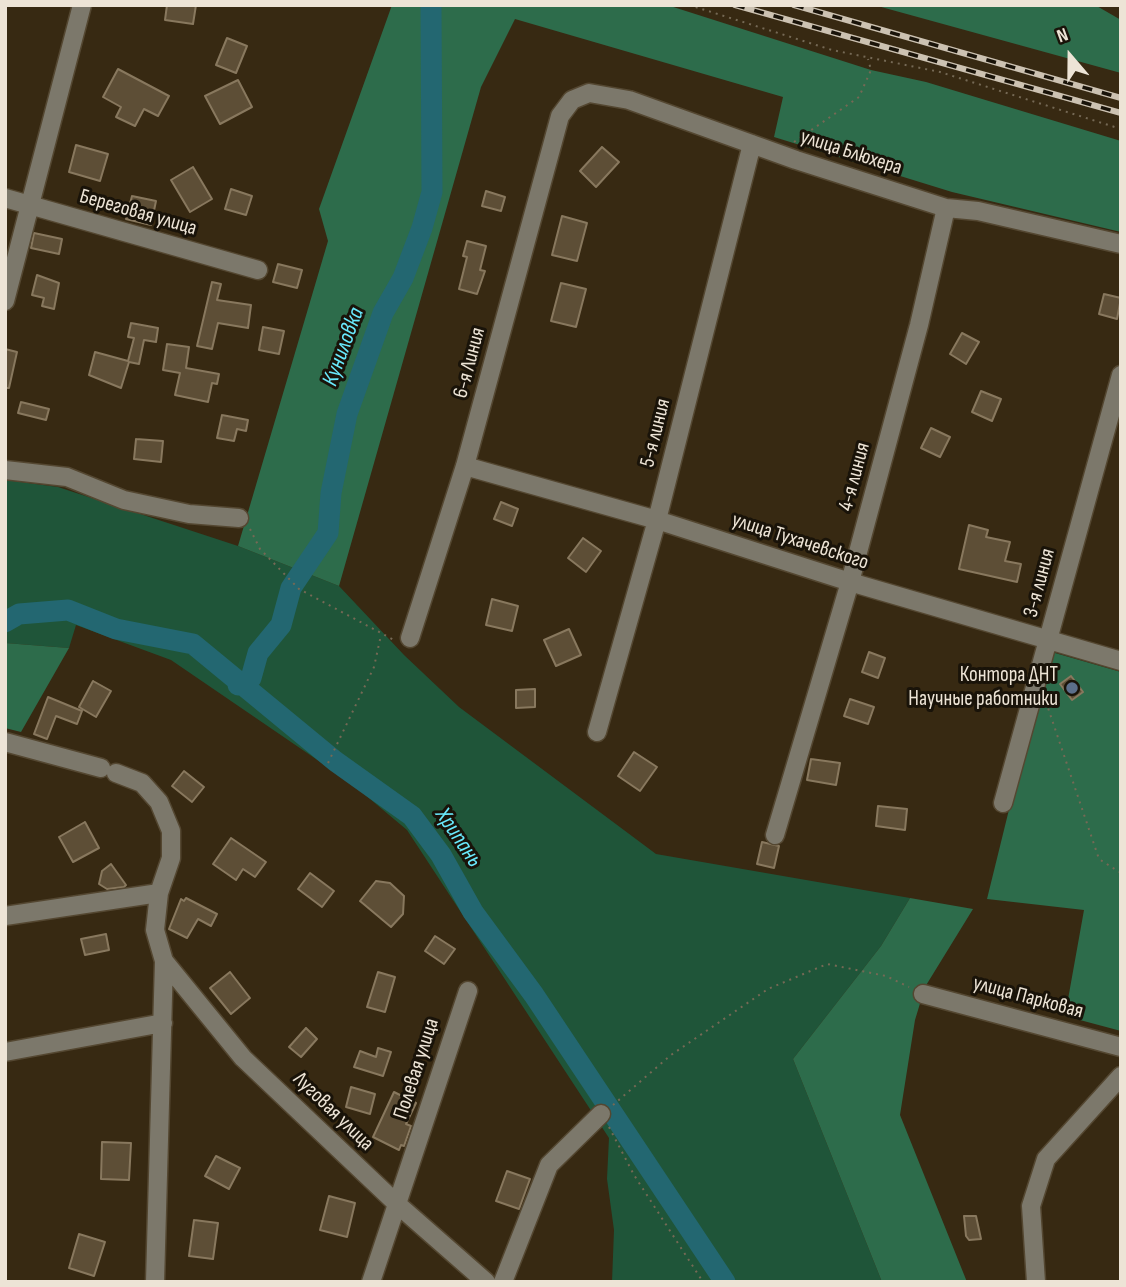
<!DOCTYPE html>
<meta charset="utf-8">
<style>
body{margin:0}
#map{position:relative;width:1126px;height:1287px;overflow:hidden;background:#372912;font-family:"Sofia Sans Condensed",sans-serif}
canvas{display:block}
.frame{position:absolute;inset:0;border:7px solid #ede4d6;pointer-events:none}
.north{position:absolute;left:1035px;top:21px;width:70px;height:70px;-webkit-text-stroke:5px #191309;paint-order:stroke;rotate:340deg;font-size:19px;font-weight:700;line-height:28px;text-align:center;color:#ede4d6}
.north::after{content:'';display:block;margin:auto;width:24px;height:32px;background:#ede4d6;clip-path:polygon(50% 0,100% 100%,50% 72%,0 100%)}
</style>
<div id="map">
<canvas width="1126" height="1287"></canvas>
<div class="frame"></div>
<div class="north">N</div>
</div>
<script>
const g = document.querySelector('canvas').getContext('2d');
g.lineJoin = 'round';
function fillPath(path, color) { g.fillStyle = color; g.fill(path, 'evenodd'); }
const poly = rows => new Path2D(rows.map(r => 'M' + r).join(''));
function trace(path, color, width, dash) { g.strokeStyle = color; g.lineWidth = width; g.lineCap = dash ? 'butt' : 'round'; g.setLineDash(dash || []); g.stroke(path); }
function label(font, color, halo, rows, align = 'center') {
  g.font = font + ' "Sofia Sans Condensed",sans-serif'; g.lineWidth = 6; g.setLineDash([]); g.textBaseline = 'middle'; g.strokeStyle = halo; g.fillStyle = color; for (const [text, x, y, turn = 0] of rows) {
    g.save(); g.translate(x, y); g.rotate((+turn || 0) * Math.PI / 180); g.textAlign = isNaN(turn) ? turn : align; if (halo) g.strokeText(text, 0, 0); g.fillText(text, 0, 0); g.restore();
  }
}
const green = poly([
 [5,480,58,487,238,546,339,586,404,655,459,707,656,854,910,898,881,946,793,1059,882,1282,612,1282,614,1230,607,1179,609,1138,407,830,351,783,171,660,76,625,69,648,5,643]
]);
const forest = poly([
 [392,5,667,5,871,70,926,82,1121,141,1121,232,952,192,774,137,783,97,515,19,481,87,339,586,238,546,328,241,319,209],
 [874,5,1095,5,1121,20,1121,73],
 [5,643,69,648,21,732,5,728],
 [1048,651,1121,672,1121,1031,1065,1016,1084,910,987,899],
 [910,898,973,909,925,987,915,1020,900,1115,967,1282,882,1282,793,1059,881,946]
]);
const river = poly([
 [5,622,19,614,68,610,116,629,193,644,335,761,412,816,441,855,473,912,534,995,725,1282],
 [238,685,251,678,258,653,281,625,291,588,328,533,331,493,347,414,383,313,403,278,422,228,432,192,431,5]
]);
const building = poly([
 [167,5,196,5,193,24,165,20,167,5],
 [227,38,247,46,236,73,216,65,227,38],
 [118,69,169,96,158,116,144,109,135,126,116,117,121,107,103,97,118,69],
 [238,80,252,107,220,124,205,96,238,80],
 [76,145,108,154,100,181,69,172,76,145],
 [602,147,619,162,596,187,580,171,602,147],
 [193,167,212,199,190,212,171,180,193,167],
 [231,189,252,196,246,215,225,209,231,189],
 [486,191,505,197,501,211,482,206,486,191],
 [132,196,156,201,151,225,126,219,132,196],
 [562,216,587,223,577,261,552,255,562,216],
 [34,233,62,239,59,254,31,248,34,233],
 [467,241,486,246,480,270,485,271,477,294,459,289,467,257,463,256,467,241],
 [278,264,302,270,297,288,273,282,278,264],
 [37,275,59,283,54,309,42,306,44,298,32,295,37,275],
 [212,282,221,284,217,300,251,305,248,328,218,323,212,349,197,346,212,282],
 [561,283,586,289,576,327,551,321,561,283],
 [1104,294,1121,298,1117,319,1099,314,1104,294],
 [131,323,158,328,156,342,144,340,139,364,129,362,121,388,89,375,95,352,128,361,134,338,128,337,131,323],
 [263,327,284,331,279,354,259,350,263,327],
 [962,333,979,342,966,364,950,354,962,333],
 [167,344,189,347,186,368,219,374,217,384,212,383,208,402,175,395,180,373,163,370,167,344],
 [5,349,17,352,9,388,5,388,5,349],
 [981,391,1001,399,992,421,972,412,981,391],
 [21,402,49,409,46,420,18,413,21,402],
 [222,415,248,420,246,431,237,429,234,441,217,438,222,415],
 [931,428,950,437,940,457,921,448,931,428],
 [136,439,163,441,161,462,134,459,136,439],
 [501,502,518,509,512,526,494,519,501,502],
 [969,525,988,530,986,537,1010,542,1005,561,1021,564,1017,582,959,569,969,525],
 [583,538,601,551,586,572,568,558,583,538],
 [492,599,518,606,512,631,486,625,492,599],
 [569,629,581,655,556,666,544,640,569,629],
 [869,652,885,658,878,678,862,672,869,652],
 [1071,676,1083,692,1072,700,1060,684,1071,676],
 [93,681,111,691,96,717,79,707,93,681],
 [535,689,535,707,516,708,516,690,535,689],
 [48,697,82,711,77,724,56,716,47,739,34,734,48,697],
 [850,699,874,707,868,724,844,716,850,699],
 [634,752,657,767,640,791,618,776,634,752],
 [811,759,840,763,836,785,807,780,811,759],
 [184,771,204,787,192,802,172,786,184,771],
 [878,806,907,809,905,830,876,826,878,806],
 [85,822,99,848,73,862,59,837,85,822],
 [231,838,266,862,255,877,243,869,236,880,213,864,231,838],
 [762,842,779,846,774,868,757,864,762,842],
 [111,864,126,885,124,887,107,889,99,884,102,871,111,864],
 [310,873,334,891,322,907,298,889,310,873],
 [376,881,390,883,404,896,403,914,391,927,360,901,376,881],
 [186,898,217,914,211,926,198,919,187,938,169,929,181,899,184,901,186,898],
 [106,934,109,950,85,955,81,939,106,934],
 [435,936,455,949,444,964,425,951,435,936],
 [230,972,250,998,231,1014,210,988,230,972],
 [378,972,395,977,385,1012,367,1007,378,972],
 [306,1028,317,1039,301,1057,289,1047,306,1028],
 [378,1048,391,1052,383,1076,354,1067,360,1051,376,1057,378,1048],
 [351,1087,375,1094,370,1114,346,1107,351,1087],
 [394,1092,416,1103,406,1124,411,1126,404,1146,401,1145,399,1150,373,1137,394,1092],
 [102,1142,131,1143,129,1180,101,1179,102,1142],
 [216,1156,240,1168,229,1189,205,1176,216,1156],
 [507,1171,530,1179,519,1209,496,1201,507,1171],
 [329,1196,355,1203,347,1237,320,1230,329,1196],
 [964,1216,976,1216,981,1239,969,1240,966,1236,964,1216],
 [194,1220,218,1223,213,1259,189,1256,194,1220],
 [79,1234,105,1242,94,1276,69,1268,79,1234]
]);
const path = poly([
 [689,5,832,50,940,72,1121,129],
 [794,142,859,97,871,70,868,59],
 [250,529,260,549,299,589,394,640],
 [1046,702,1099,859,1121,873],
 [328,763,374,667,381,635],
 [613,1105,671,1055,768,989,827,964,886,976,909,987],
 [609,1127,634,1175,703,1282]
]);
const minor = poly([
 [5,198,258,270],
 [5,301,82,5],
 [465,466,657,520,850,582,1121,661],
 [5,470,67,477,124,500,189,514,239,518],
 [410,638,465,466,560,116,572,100,589,93,629,100,796,160,946,208,978,211,1121,244],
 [597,732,657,520,752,144],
 [5,742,101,768],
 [116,773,142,783,159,802,171,831,171,858,159,893,155,930,164,961,155,1282],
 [1003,803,1121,375],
 [775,835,850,582,919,325,946,208],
 [5,916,159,893],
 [164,961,243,1058,397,1204,486,1282],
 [923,994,1121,1047],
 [5,1052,163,1023],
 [371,1282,468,991],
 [503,1282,549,1165,601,1114],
 [1036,1282,1031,1206,1046,1159,1121,1076]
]);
const rail = poly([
 [735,5,1121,113],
 [794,5,1121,98]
]);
const markers = [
 [1072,688,7,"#5c6f8a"]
];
const streetNames = [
 ["улица Блюхера",851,153,18],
 ["Береговая улица",138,213,16],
 ["6-я Линия",470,363,-75],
 ["5-я линия",656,433,-76],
 ["4-я линия",855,477,-75],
 ["улица Тухачевского",800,542,18],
 ["3-я линия",1040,583,-75],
 ["улица Парковая",1028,998,15],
 ["Полевая улица",417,1069,-72],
 ["Луговая улица",333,1112,44]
];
const poiNames = [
 ["Контора ДНТ",1058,676],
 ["Научные работники",1058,700]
];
const waterNames = [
 ["Куниловка",344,347,-70],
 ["Хрипань",458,838,56]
];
fillPath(green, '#1f5539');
fillPath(forest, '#2d6c4b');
trace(river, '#236771', 21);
fillPath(building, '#5d4e36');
trace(building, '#88785e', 2);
trace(minor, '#544731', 21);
trace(path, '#756955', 2, [2, 5]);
trace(minor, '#7c786b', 18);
trace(rail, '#ccc2b2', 6);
trace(rail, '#191309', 3.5, [10]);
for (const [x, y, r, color] of markers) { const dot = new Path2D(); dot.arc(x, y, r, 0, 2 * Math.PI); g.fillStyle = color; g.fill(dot); trace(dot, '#191309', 2.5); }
label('21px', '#ede4d6', '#191309', streetNames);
label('21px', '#ede4d6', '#191309', poiNames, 'right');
label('italic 23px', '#69e9fc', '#191309', waterNames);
</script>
